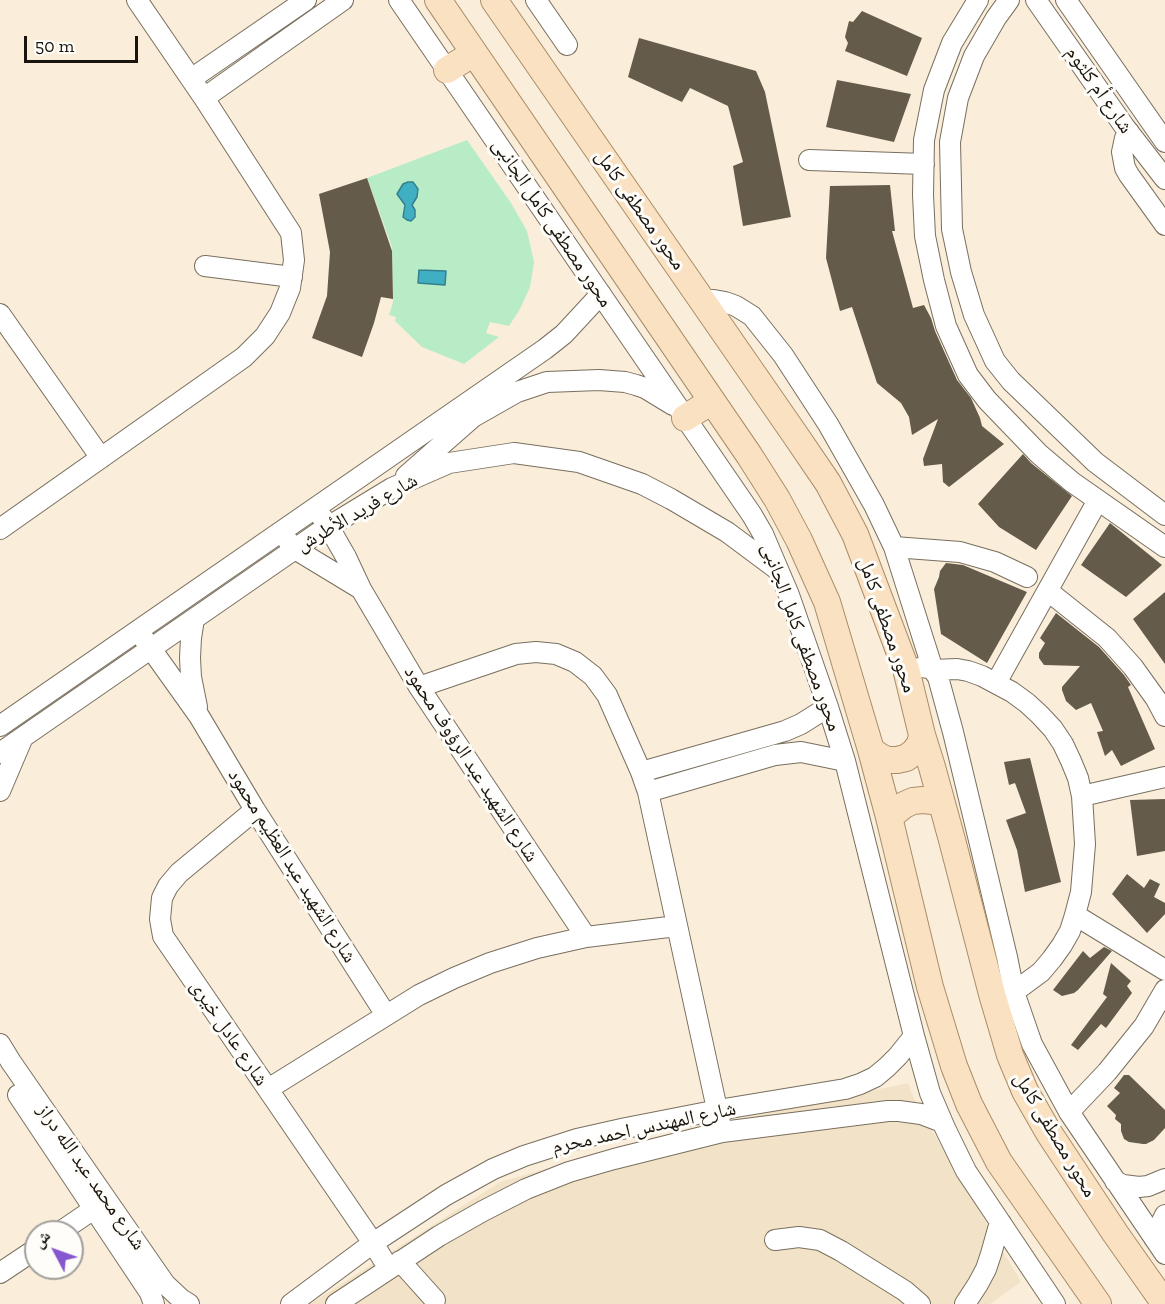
<!DOCTYPE html>
<meta charset="utf-8">
<style>
body{margin:0}
#map{position:relative;width:1165px;height:1304px;overflow:hidden;background:#faeedb;font-family:"Zilla Slab","Noto Naskh Arabic",serif}
canvas{display:block}
.north{position:absolute;left:24px;top:1220px;width:60px;height:60px;box-sizing:border-box;background:#fffdf9;border:2px solid #a3a09b;border-radius:50%;rotate:311deg;font-size:16px;font-weight:700;line-height:24px;text-align:center;color:#19150e}
.north::after{content:'';display:block;margin:auto;width:21px;height:27px;background:#8757d0;clip-path:polygon(50% 0,100% 100%,50% 72%,0 100%)}
.scale{position:absolute;left:24px;top:36px;width:114px;height:27px;box-sizing:border-box;border:3px solid #19150e;border-top:0;padding-left:8px;font-size:18px;line-height:21px;white-space:nowrap;color:#19150e;-webkit-text-stroke:4px #fffdf9;paint-order:stroke}
</style>
<div id="map">
<canvas width="1165" height="1304"></canvas>
<div class="north">ش</div>
<div class="scale">50 m</div>
</div>
<script>
const g = document.querySelector('canvas').getContext('2d');
g.lineJoin = 'round';
function fillPath(path, color) { g.fillStyle = color; g.fill(path, 'evenodd'); }
const poly = rows => new Path2D(rows.map(r => 'M' + r).join(''));
function trace(path, color, width, dash) { g.strokeStyle = color; g.lineWidth = width; g.lineCap = dash ? 'butt' : 'round'; g.setLineDash(dash || []); g.stroke(path); }
function label(font, color, halo, rows, align = 'center') {
  g.font = font + ' "Zilla Slab","Noto Naskh Arabic",serif'; g.lineWidth = 6; g.setLineDash([]); g.textBaseline = 'middle'; g.strokeStyle = halo; g.fillStyle = color; for (const [text, x, y, turn = 0] of rows) {
    g.save(); g.translate(x, y); g.rotate((+turn || 0) * Math.PI / 180); g.textAlign = isNaN(turn) ? turn : align; if (halo) g.strokeText(text, 0, 0); g.fillText(text, 0, 0); g.restore();
  }
}
const built = poly([
 [908,1083,915,1101,1021,1282,990,1304,310,1304,500,1182,663,1135]
]);
const green = poly([
 [467,140,511,203,527,231,534,262,530,287,520,309,509,326,490,322,486,333,499,337,464,364,422,347,395,321,396,317,389,315,393,302,392,247,367,178]
]);
const water = poly([
 [408,182,413,182,418,189,417,197,412,205,415,210,415,217,411,221,407,220,403,217,405,205,397,194,403,184,408,182],
 [419,270,446,271,445,285,418,283,419,270]
]);
const building = poly([
 [862,11,922,38,907,76,845,51,848,43,845,37,849,21,853,22],
 [639,38,756,71,765,92,791,217,743,226,733,166,743,162,728,106,690,88,682,102,628,77],
 [837,80,911,94,894,142,826,127],
 [367,178,392,251,393,299,381,297,374,323,362,357,312,338,327,296,330,252,319,194],
 [890,185,895,231,892,231,913,308,924,305,931,318,935,331,957,380,971,398,980,418,982,426,1004,444,949,487,943,482,942,464,924,466,923,459,938,419,912,435,909,417,901,403,877,383,852,307,840,311,826,258,830,186],
 [1023,454,1031,463,1072,496,1036,550,999,527,978,504],
 [1110,523,1162,565,1126,597,1081,565],
 [946,563,963,565,1027,592,987,663,941,634,934,589,939,577,940,571],
 [1165,592,1165,664,1133,619],
 [1056,613,1099,647,1124,675,1131,685,1128,687,1155,749,1121,766,1112,750,1105,756,1097,732,1103,731,1091,703,1076,710,1066,701,1062,690,1062,687,1080,666,1044,665,1039,658,1039,653,1045,643,1040,638],
 [1030,758,1061,882,1025,892,1017,850,1006,820,1026,813,1015,783,1009,785,1004,762],
 [1165,799,1165,851,1137,856,1130,800],
 [1127,874,1144,888,1150,879,1160,884,1154,897,1165,903,1165,914,1147,933,1112,894],
 [1104,947,1112,951,1078,990,1074,993,1062,996,1053,990,1083,951,1090,958],
 [1111,963,1131,981,1127,986,1132,993,1106,1028,1101,1024,1078,1050,1071,1045,1107,997,1103,994],
 [1124,1075,1129,1075,1165,1110,1165,1128,1154,1140,1146,1144,1143,1144,1129,1142,1124,1139,1121,1131,1121,1124,1115,1119,1116,1115,1107,1106,1120,1093,1114,1088]
]);
const minor = poly([
 [399,0,752,515,763,534,789,595,828,707,845,761,914,1036,930,1093,945,1128,966,1171,1055,1304],
 [536,0,567,45],
 [978,0,952,43,934,90,924,140,923,195,925,236,934,280,946,326,968,375,987,400,1039,454,1072,482,1165,547],
 [1009,0,996,18,974,56,958,98,950,142,952,229,961,272,974,315,995,361,1011,381,1095,462,1165,515],
 [1036,0,1124,126,1165,179],
 [1066,0,1165,142],
 [191,79,306,0],
 [204,98,343,0],
 [1129,132,1125,138,1122,152,1125,168,1129,175,1165,225],
 [809,160,924,164],
 [205,266,292,277],
 [702,300,714,300,725,302,736,306,752,316,783,355,828,424,874,505,894,547,933,670,957,669,968,671,982,676,1012,692,1027,703,1040,715,1053,729,1063,744,1071,761,1078,778,1082,796,1085,844,1081,892,1075,915,1070,931,1062,945,1052,959,1041,972,1014,992],
 [0,314,101,458],
 [406,476,473,417,517,392,547,382,599,380,625,382,636,385,645,388,673,405],
 [321,516,326,522,346,557,361,589,419,687,586,937],
 [0,529,244,357,265,336,280,313,290,288,294,260,291,233,204,98,137,0],
 [288,541,295,549,361,589],
 [894,547,960,552,995,562,1027,577],
 [1048,591,1107,638,1133,667,1156,699,1165,716],
 [194,619,191,638,190,658,191,677,197,707],
 [144,639,199,716,255,810,386,1015],
 [922,667,929,668,933,670,938,677,953,732,1007,957,1014,992,1032,1044,1069,1112,1165,1254],
 [996,683,1098,500],
 [419,687,516,654,536,652,556,654,575,662,593,676,607,695,641,772,648,792,722,1132],
 [0,726,545,349,564,334,601,294],
 [0,753,318,533,392,488,449,463,514,453,579,462,642,484,671,499,727,532,778,570],
 [641,772,785,731,801,724,828,707],
 [0,791,23,737],
 [648,792,775,755,801,752,845,761],
 [1082,796,1165,777],
 [255,810,179,873,168,886,162,898,160,919,163,936,373,1243,389,1269],
 [1075,915,1165,970],
 [0,1044,11,1062,165,1284,181,1299,189,1304],
 [268,1089,419,995,454,978,490,963,537,948,586,937,677,926],
 [18,1095,150,1293,154,1304],
 [1069,1112,1107,1072,1144,1026,1165,990],
 [1115,1181,1123,1185,1139,1187,1148,1186,1165,1179],
 [60,1232,104,1202],
 [1154,1238,1165,1215],
 [775,1240,799,1237,820,1240,841,1251,905,1291,920,1304],
 [400,1261,435,1300],
 [0,1273,36,1249],
 [291,1304,373,1243,446,1195,493,1169,524,1156,577,1139,626,1128,718,1110,845,1089,860,1084,875,1077,887,1067,898,1056,914,1036],
 [336,1304,439,1236,483,1211,526,1189,569,1172,614,1159,722,1132,888,1111,899,1111,921,1114,942,1122],
 [965,1304,978,1284,986,1269,991,1254,998,1229,1001,1223]
]);
const major = poly([
 [438,0,749,455,777,499,799,540,827,602,871,750,889,817,930,987,954,1066,969,1104,999,1162,1098,1304],
 [494,0,796,436,828,483,855,534,906,669,922,735,932,767,952,840,992,994,1010,1055,1025,1091,1049,1133,1115,1233,1165,1304],
 [447,70,474,53],
 [685,418,712,401],
 [871,750,879,756,887,760,897,760,906,758,914,752,920,744,922,735],
 [889,817,904,805,913,801,923,800,933,801,942,804]
]);
const streetNames = [
 ["شارع أم كلثوم",1099,90,55],
 ["محور مصطفى كامل",640,210,55],
 ["محور مصطفى كامل الجانبى",552,223,56],
 ["شارع فريد الأطرش",357,513,-30],
 ["محور مصطفى كامل",887,625,71],
 ["محور مصطفى كامل الجانبى",801,637,70],
 ["شارع الشهيد عبد الرؤوف محمود",471,764,57],
 ["شارع الشهيد عبد العظيم محمود",292,866,58],
 ["شارع عادل خيرى",229,1033,56],
 ["شارع المهندس احمد محرم",644,1128,-12],
 ["محور مصطفى كامل",1055,1135,59],
 ["شارع محمد عبد الله دراز",91,1177,55]
];
fillPath(built, '#f2e3c8');
fillPath(green, '#b7ecc6');
fillPath(water, '#40aec3');
trace(water, '#34808d', 1.5);
fillPath(building, '#655b4a');
trace(minor, '#796f5e', 22);
trace(major, '#a98d68', 28);
trace(minor, '#fff', 20);
trace(major, '#fae1c1', 26);
label('20px', '#19150e', '#fffdf9', streetNames);
</script>
